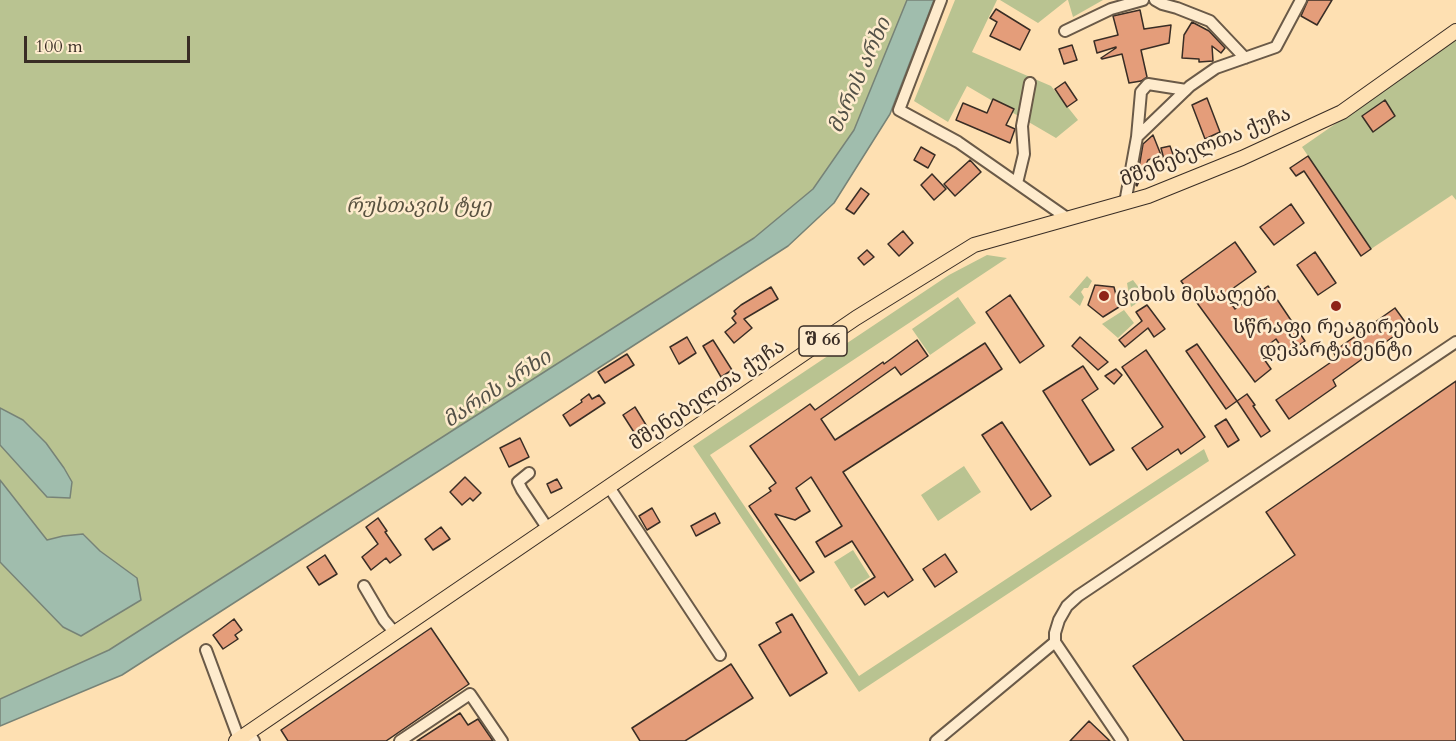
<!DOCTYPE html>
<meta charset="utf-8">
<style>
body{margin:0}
#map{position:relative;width:1456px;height:741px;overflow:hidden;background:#fee0b2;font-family:Cardo,serif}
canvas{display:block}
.scale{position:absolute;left:24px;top:36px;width:166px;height:27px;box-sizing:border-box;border:3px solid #392d25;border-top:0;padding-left:8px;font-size:18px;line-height:21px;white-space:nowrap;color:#392d25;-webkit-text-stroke:4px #feebcd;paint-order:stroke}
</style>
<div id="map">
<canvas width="1456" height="741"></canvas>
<div class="scale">100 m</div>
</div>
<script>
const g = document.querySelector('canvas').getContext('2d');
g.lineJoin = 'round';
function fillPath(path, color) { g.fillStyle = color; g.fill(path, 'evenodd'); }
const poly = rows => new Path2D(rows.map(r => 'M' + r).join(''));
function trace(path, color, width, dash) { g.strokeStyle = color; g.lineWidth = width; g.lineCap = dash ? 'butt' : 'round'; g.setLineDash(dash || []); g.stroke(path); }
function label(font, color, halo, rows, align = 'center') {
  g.font = font + ' Cardo,"Noto Serif Georgian",serif'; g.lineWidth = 5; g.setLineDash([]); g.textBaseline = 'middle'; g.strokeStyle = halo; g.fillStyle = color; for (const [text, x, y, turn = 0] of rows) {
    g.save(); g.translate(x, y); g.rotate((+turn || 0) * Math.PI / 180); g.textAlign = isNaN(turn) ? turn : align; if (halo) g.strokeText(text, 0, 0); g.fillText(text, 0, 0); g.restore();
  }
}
const green = poly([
 [0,0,907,0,854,130,813,189,754,238,109,650,0,699,0,562,63,627,81,636,141,600,137,578,100,551,84,534,63,536,47,540,0,480,0,445,47,497,72,483,64,468,46,443,23,420,0,408],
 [955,0,997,0,972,52,1051,86,1078,120,1056,138,967,86,948,122,914,101],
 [1000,0,1067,0,1038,23],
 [1068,0,1103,0,1073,17],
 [1456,40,1456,200,1452,195,1371,249,1302,147],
 [987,255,1007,258,710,455,859,676,1204,449,1209,461,859,692,693,446,949,275],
 [1087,276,1092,281,1088,288,1084,288,1081,292,1084,297,1080,306,1069,297],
 [1133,280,1146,297,1131,307,1127,283],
 [958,297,976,323,930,355,912,329],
 [1124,310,1134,323,1118,338,1102,324],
 [964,466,981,492,938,521,921,495],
 [853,550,870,577,851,589,834,562]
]);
const water = poly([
 [907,0,934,0,890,114,834,203,788,246,122,675,0,726,0,699,109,650,754,238,813,189,854,130,907,0],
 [0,408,23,420,46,443,64,468,72,482,70,498,47,497,0,445,0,408],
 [0,480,47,540,63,536,83,534,100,551,137,578,141,600,81,636,63,627,0,562,0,480]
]);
const building = poly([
 [1308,0,1332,0,1317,25,1301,16,1308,0],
 [996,9,1030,30,1020,50,990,36,997,22,990,18,996,9],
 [1140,10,1144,29,1171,25,1169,43,1141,50,1147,77,1141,81,1129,83,1122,54,1102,59,1101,58,1116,48,1116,47,1097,53,1094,41,1118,35,1113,16,1140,10],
 [1192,22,1209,31,1225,48,1221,53,1212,46,1213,61,1199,62,1199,59,1182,58,1184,35,1192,22],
 [1072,45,1077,60,1064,64,1059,49,1072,45],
 [1065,82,1077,100,1067,107,1055,89,1065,82],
 [1207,98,1220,132,1205,139,1192,105,1207,98],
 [993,99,1014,109,1006,125,1015,129,1010,143,956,120,963,103,987,113,993,99],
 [1385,100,1395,116,1373,132,1362,116,1385,100],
 [1153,135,1161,155,1148,160,1137,186,1136,185,1143,144,1153,135],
 [1170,146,1175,160,1165,163,1161,148,1170,146],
 [921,147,935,155,928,168,914,160,921,147],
 [1308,156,1371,249,1361,256,1304,171,1296,176,1290,168,1308,156],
 [970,160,981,172,955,196,944,184,970,160],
 [932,174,946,189,934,200,921,185,932,174],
 [861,188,869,194,854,214,846,209,861,188],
 [1291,204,1304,223,1274,245,1260,227,1291,204],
 [903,231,913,243,899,256,888,244,903,231],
 [1235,242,1256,272,1225,294,1235,309,1268,286,1305,341,1286,354,1276,339,1259,352,1271,369,1255,382,1181,281,1235,242],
 [867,250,874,257,864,265,858,258,867,250],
 [1315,252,1336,283,1318,295,1297,265,1315,252],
 [1095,285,1114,287,1119,307,1103,317,1088,305,1095,285],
 [771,287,778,299,744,319,752,328,734,343,725,332,736,323,732,318,736,314,734,311,741,305,771,287],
 [1010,295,1044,346,1020,363,986,312,1010,295],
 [1147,305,1165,329,1154,337,1148,328,1125,347,1119,340,1142,321,1136,312,1147,305],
 [1395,308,1408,326,1333,380,1336,386,1289,419,1276,400,1337,358,1333,352,1395,308],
 [687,337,696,353,679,364,670,347,687,337],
 [1080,337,1108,362,1098,370,1072,346,1080,337],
 [713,340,732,370,721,377,703,346,713,340],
 [917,340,928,356,901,375,895,367,821,419,835,440,985,343,1002,369,843,472,913,580,888,597,884,592,865,605,855,590,875,577,852,541,825,557,816,542,842,526,811,477,796,488,810,511,795,520,775,514,814,572,800,581,749,506,771,491,769,488,776,483,750,446,810,404,815,410,883,362,884,364,917,340],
 [1197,344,1237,401,1226,409,1186,351,1197,344],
 [1146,350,1205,437,1181,454,1178,449,1147,470,1132,448,1163,427,1122,367,1146,350],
 [627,354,634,365,605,383,598,372,627,354],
 [1083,366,1098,389,1082,400,1114,450,1090,465,1043,391,1083,366],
 [1116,369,1122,375,1114,384,1105,376,1116,369],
 [1456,381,1456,741,1184,741,1133,666,1295,555,1266,512,1456,381],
 [589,394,592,399,599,395,605,403,570,426,563,415,582,402,581,400,589,394],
 [1247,394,1255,405,1253,406,1270,431,1261,437,1237,401,1247,394],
 [635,407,651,433,639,440,623,415,635,407],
 [1226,419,1239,440,1228,447,1215,426,1226,419],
 [1002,422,1051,496,1031,510,982,435,1002,422],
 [520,438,529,457,509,467,500,448,520,438],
 [465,477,481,493,473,501,470,498,462,505,450,492,465,477],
 [557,479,562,488,551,493,547,484,557,479],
 [652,508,660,522,647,530,639,516,652,508],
 [715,513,720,523,696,536,691,526,715,513],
 [378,518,387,531,385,532,401,555,390,563,386,558,371,570,362,557,378,544,366,527,378,518],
 [441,527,450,539,433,550,425,539,441,527],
 [945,554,957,572,935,587,923,569,945,554],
 [325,555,337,574,319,585,307,567,325,555],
 [792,614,827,673,790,696,759,645,781,632,776,623,792,614],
 [234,619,242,630,235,635,238,639,223,649,213,635,234,619],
 [431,628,469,684,386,741,288,741,281,730,431,628],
 [731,664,753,698,685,741,640,741,632,728,731,664],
 [460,713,468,725,478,719,493,741,417,741,460,713],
 [1089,721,1110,741,1070,741,1089,721]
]);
const minor = poly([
 [941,0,899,110,958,142,1067,218],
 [1155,0,1162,4,1177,8,1210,21,1245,58],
 [1065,31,1111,9,1143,0],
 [1137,137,1141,92,1148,84,1186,90],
 [1017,183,1024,154,1022,126,1030,83],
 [1125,203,1137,137,1190,86,1216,68,1276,47,1301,0],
 [529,473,518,482,522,490,548,529],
 [609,487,720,655],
 [364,586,384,620,395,633],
 [206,650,239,739],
 [249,733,254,741],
 [400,741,470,694,502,741],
 [936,741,1055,642],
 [1122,741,1055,642,1055,633,1059,620,1067,606,1078,596,1456,342]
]);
const major = poly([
 [236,741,856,318,974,245,1148,196,1242,158,1342,112,1456,31]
]);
const markers = [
 [1104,296,6,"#8f2418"],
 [1336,306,6,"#8f2418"]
];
const shields = [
 [823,341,48]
];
const shieldNames = [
 ["შ 66",823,341]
];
const streetNames = [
 ["მშენებელთა ქუჩა",1206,148,-22],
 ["მშენებელთა ქუჩა",708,396,-34]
];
const parkNames = [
 ["რუსთავის ტყე",419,207]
];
const poiNames = [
 ["ციხის მისაღები",1116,296],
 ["სწრაფი რეაგირების",1336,328,"center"],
 ["დეპარტამენტი",1336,351,"center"]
];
const waterNames = [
 ["მარის არხი",861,76,-66],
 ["მარის არხი",498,390,-33]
];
fillPath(green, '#b9c391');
fillPath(water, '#a0bdad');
trace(water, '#778377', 1.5);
fillPath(building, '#e49d7a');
trace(building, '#392d25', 1.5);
trace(minor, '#6a5a48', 14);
trace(major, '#392d25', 16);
trace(minor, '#feebcd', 10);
trace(major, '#fee0b2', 14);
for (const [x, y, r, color] of markers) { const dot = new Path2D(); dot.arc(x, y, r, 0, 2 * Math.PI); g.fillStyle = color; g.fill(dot); trace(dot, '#feebcd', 2); }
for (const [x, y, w] of shields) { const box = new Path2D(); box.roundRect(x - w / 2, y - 15, w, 30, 4.5); g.fillStyle = '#feebcd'; g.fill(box); trace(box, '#392d25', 1.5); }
label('bold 18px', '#392d25', null, shieldNames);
label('20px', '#392d25', '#feebcd', streetNames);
label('italic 20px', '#595240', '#feebcd', parkNames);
label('20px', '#392d25', '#feebcd', poiNames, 'left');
label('italic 21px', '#535147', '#feebcd', waterNames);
</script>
